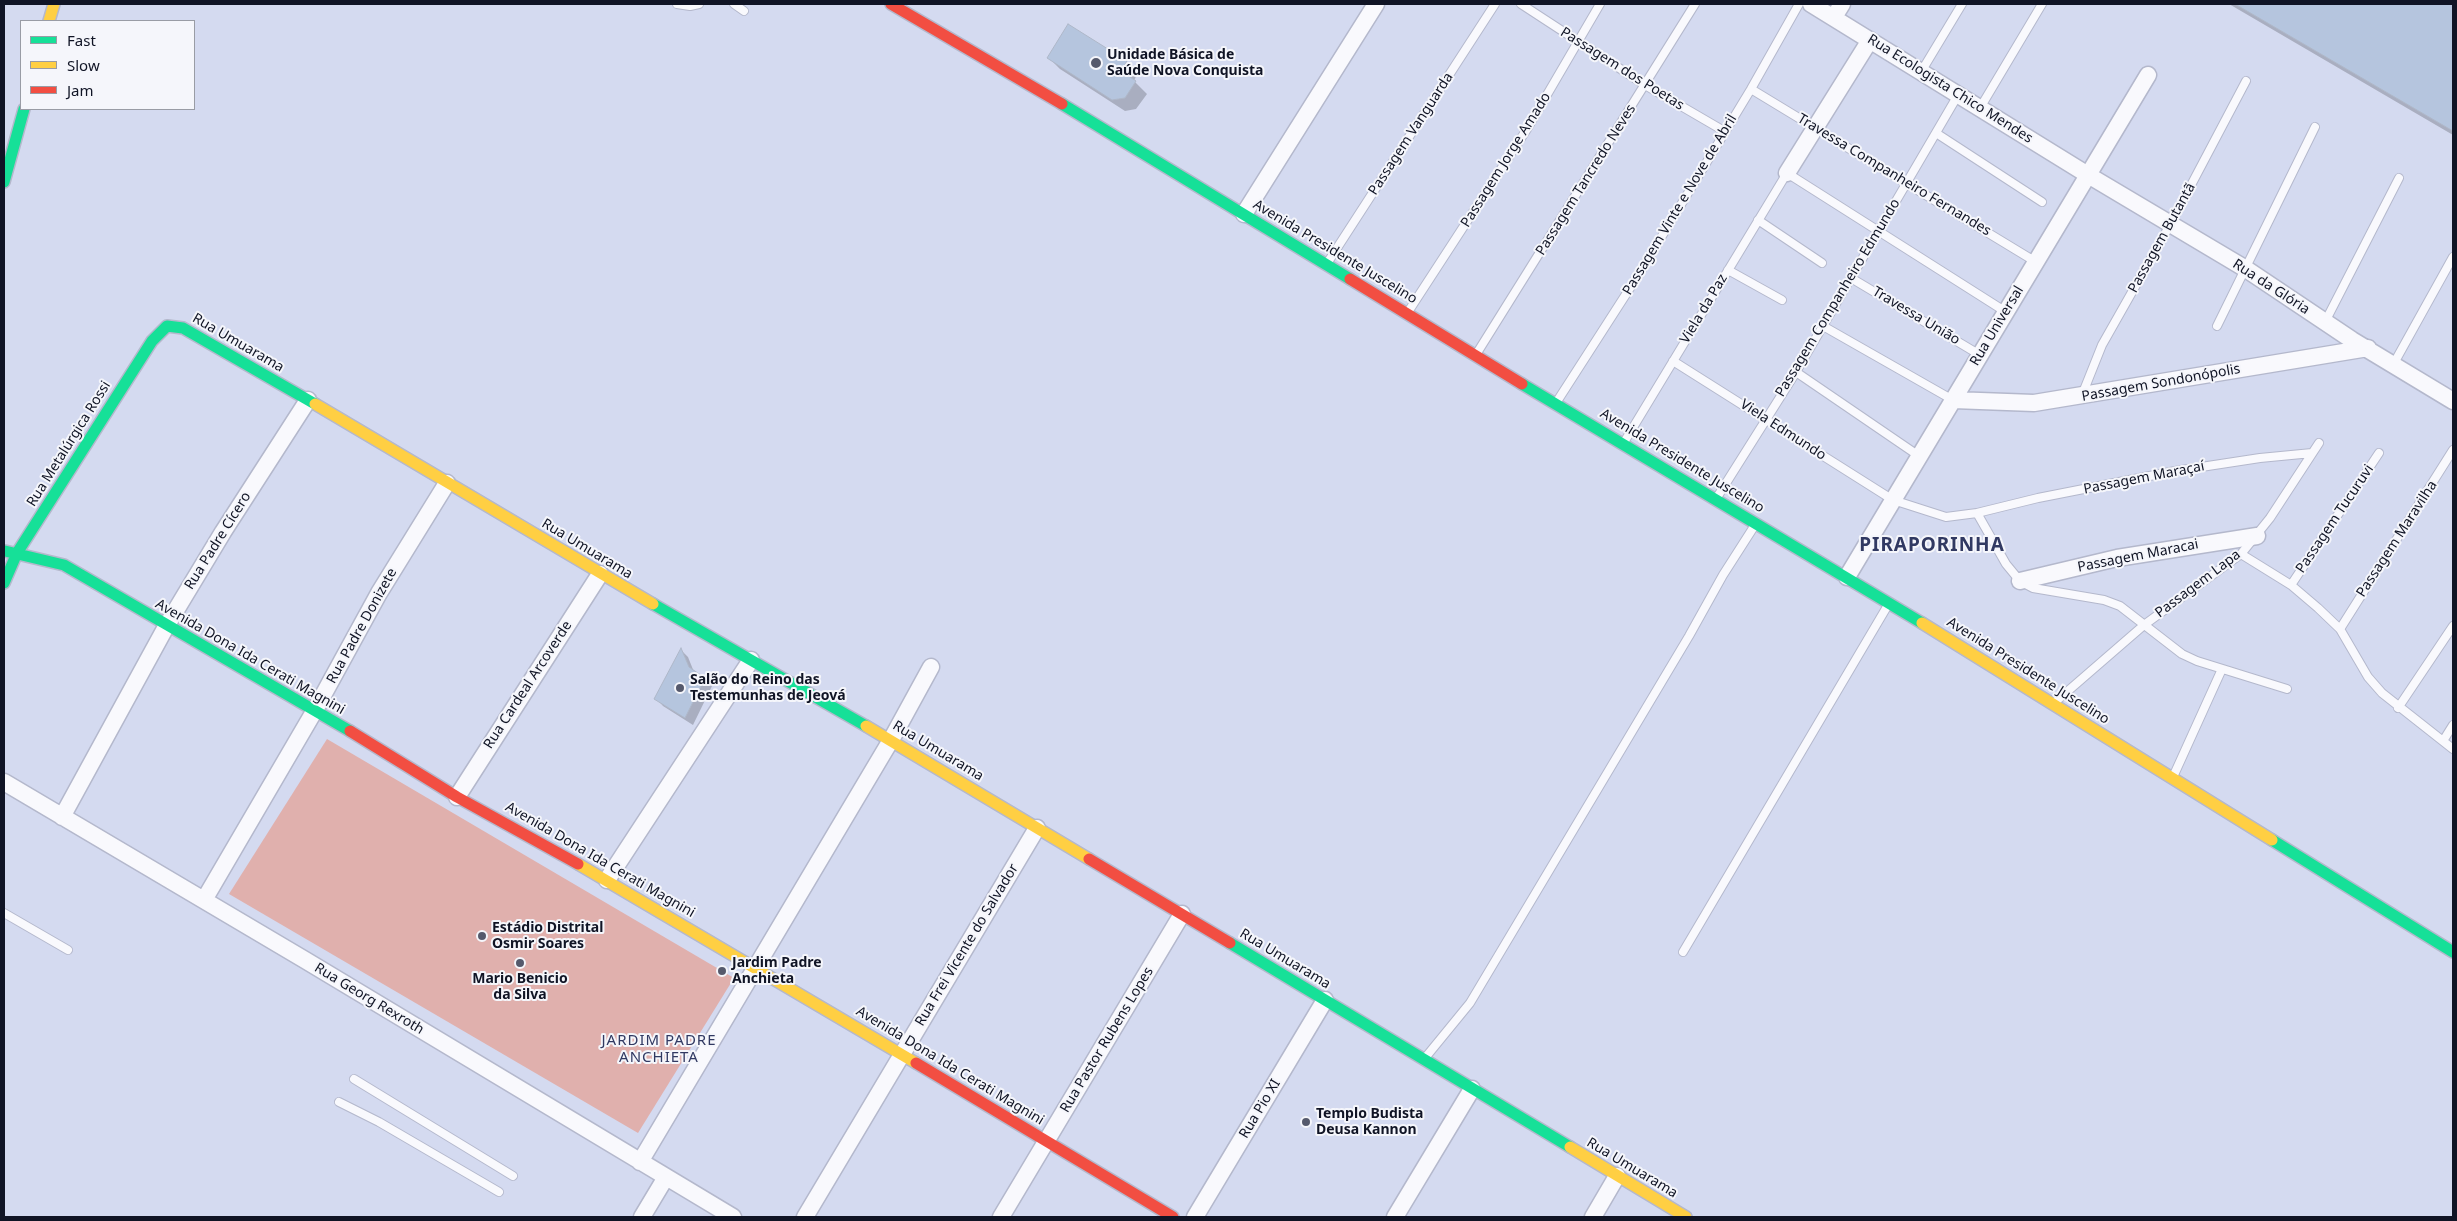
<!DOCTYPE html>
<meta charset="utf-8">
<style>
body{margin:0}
#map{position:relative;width:2457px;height:1221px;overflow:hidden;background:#d4daf0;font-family:"Noto Sans",sans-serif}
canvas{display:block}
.frame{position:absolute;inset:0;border:5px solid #101425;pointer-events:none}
.legend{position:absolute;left:20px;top:20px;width:175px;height:90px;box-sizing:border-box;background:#f5f6fb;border:1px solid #999ca5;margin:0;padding:6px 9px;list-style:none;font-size:15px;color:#101425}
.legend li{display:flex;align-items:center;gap:10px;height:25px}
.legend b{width:25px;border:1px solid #999ca5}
</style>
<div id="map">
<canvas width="2457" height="1221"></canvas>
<div class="frame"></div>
<ul class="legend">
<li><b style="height:6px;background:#16e098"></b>Fast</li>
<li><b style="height:6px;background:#ffcf43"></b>Slow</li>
<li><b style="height:6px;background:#f24e42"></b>Jam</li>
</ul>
</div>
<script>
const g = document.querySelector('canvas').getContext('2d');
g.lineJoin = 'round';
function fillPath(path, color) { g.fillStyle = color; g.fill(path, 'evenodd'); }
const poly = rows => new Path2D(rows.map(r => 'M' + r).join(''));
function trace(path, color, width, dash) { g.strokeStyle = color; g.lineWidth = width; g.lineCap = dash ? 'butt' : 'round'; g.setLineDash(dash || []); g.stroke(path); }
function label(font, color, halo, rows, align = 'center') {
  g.font = font + ' "Noto Sans",sans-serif'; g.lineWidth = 4; g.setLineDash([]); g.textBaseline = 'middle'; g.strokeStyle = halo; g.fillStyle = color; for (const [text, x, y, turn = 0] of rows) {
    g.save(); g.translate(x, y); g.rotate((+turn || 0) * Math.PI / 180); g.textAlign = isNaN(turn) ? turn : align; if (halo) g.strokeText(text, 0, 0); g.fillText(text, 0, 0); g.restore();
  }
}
const green = poly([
 [327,739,734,978,638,1133,229,894]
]);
const shadow = poly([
 [2229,4,2453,4,2453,135],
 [1049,58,1126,62,1137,74,1134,81,1147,94,1136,109,1125,111,1060,69],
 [681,650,688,657,694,672,712,686,693,725,663,706,656,698]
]);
const building = poly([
 [2235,4,2453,4,2453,131,2235,4],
 [1068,24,1127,61,1121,71,1136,81,1125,98,1112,100,1047,58,1068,24],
 [681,648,689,667,705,678,685,718,654,699,681,648]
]);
const lane = poly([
 [677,4,690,6,699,4],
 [734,4,744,11],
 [1521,4,1645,85,1724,131],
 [1921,72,1962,4],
 [1751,89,2036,262],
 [1980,108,2042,4],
 [1936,133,2042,202],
 [1758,220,1822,263],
 [1328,262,1495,4],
 [1728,270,1782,300],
 [1851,278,1980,355],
 [1408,312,1527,129,1600,4],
 [2325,322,2399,178],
 [1823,326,1953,400],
 [2217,326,2315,127],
 [1477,353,1695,4],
 [1673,361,1893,500,1946,517,1977,513,2006,564,2020,581,2033,588,2104,600,2120,606,2182,654,2197,661,2287,689],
 [2393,365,2453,257],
 [1796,372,1919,456],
 [2082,395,2102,345,2170,225,2246,81],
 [1556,403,1639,274,1751,89,1799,4],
 [1623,444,1787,173,2006,312],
 [1716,499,1796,372,1958,95],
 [1977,513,2038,498,2175,471,2260,458,2312,453],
 [2241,554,2291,585,2318,608,2340,629,2368,677,2382,693,2453,749],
 [2291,585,2379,453],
 [2340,629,2453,450],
 [2054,703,2144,625,2241,554,2270,518,2319,443],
 [2398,708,2453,626],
 [2443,741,2453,725],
 [2173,777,2222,669],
 [4,913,68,950],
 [1683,952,1888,605],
 [1425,1058,1470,1003,1689,636,1723,575,1755,525],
 [354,1079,513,1176],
 [339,1102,379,1122,499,1192]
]);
const street = poly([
 [1811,4,2088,175,2246,269,2352,340,2453,401],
 [1834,17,1842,4],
 [1787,173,1870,40],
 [1244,214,1376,4],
 [1953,400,2034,403,2368,348],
 [1847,577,2148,75],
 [2020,581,2117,558,2257,536],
 [4,782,305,960,733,1217],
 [457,797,600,574],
 [62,817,167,625,223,532,308,400],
 [607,880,751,660],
 [204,900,315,710,379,593,447,483],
 [640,1162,891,740,931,667],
 [642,1217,666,1177],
 [805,1217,1037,828],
 [1001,1217,1182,914],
 [1195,1217,1325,1000],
 [1395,1217,1472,1089],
 [1593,1217,1617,1176]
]);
const fast = poly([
 [1062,104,1350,279],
 [4,182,24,109],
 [1522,384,1922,623],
 [5,551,64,565,350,731],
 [4,583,17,553,152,341,167,326,183,328,315,404],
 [653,604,866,726],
 [2272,840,2453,952],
 [1230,943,1570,1147]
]);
const slow = poly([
 [49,21,54,4],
 [315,404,653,604],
 [1922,623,2272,840],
 [866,726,1089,859],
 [578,864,916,1063],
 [1570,1147,1686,1217]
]);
const jam = poly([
 [891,4,1062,104],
 [1350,279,1522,384],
 [350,731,457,797,578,864],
 [1089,859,1230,943],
 [916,1063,1173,1217]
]);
const markers = [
 [1096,63,6,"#55596c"],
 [680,688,5,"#55596c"],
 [482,936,5,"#55596c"],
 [520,963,5,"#55596c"],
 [722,971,5,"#55596c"],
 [1306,1122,5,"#55596c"]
];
const poiNames = [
 ["Unidade Básica de",1107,55],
 ["Saúde Nova Conquista",1107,71],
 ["Salão do Reino das",690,680],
 ["Testemunhas de Jeová",690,696],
 ["Estádio Distrital",492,928],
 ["Osmir Soares",492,944],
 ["Jardim Padre",732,963],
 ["Anchieta",732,979],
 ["Mario Benicio",520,979,"center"],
 ["da Silva",520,995,"center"],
 ["Templo Budista",1316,1114],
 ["Deusa Kannon",1316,1130]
];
const streetNames = [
 ["Passagem dos Poetas",1622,69,32],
 ["Rua Ecologista Chico Mendes",1950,89,32],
 ["Passagem Vanguarda",1411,134,-57],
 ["Passagem Jorge Amado",1506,160,-58],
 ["Travessa Companheiro Fernandes",1894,175,31],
 ["Passagem Tancredo Neves",1586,180,-58],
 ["Passagem Vinte e Nove de Abril",1680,205,-59],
 ["Passagem Butantã",2162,238,-61],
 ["Avenida Presidente Juscelino",1335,252,31],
 ["Rua da Glória",2271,287,33],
 ["Passagem Companheiro Edmundo",1838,298,-59],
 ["Viela da Paz",1704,309,-59],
 ["Travessa União",1916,316,31],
 ["Rua Universal",1997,326,-59],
 ["Rua Umuarama",238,343,30],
 ["Passagem Sondonópolis",2161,383,-10],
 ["Viela Edmundo",1783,430,33],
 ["Rua Metalúrgica Rossi",69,444,-58],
 ["Avenida Presidente Juscelino",1682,461,31],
 ["Passagem Maraçaí",2144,478,-11],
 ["Passagem Tucuruvi",2335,519,-56],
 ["Passagem Maravilha",2397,539,-57],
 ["Rua Padre Cícero",218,541,-58],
 ["Rua Umuarama",587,549,31],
 ["Passagem Maracai",2138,556,-11],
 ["Passagem Lapa",2198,584,-37],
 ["Rua Padre Donizete",362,626,-61],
 ["Avenida Dona Ida Cerati Magnini",250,657,30],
 ["Avenida Presidente Juscelino",2028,671,32],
 ["Rua Cardeal Arcoverde",528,685,-57],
 ["Rua Umuarama",938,751,31],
 ["Avenida Dona Ida Cerati Magnini",600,860,30],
 ["Rua Frei Vicente do Salvador",967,945,-59],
 ["Rua Umuarama",1285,959,31],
 ["Rua Georg Rexroth",369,999,31],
 ["Rua Pastor Rubens Lopes",1107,1040,-59],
 ["Avenida Dona Ida Cerati Magnini",950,1066,31],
 ["Rua Pio XI",1260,1109,-59],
 ["Rua Umuarama",1632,1168,31]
];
const neighbourhoodNames = [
 ["JARDIM PADRE",659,1041],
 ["ANCHIETA",659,1058]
];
const districtNames = [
 ["PIRAPORINHA",1932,546]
];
fillPath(green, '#e0b0ad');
fillPath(shadow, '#0003');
fillPath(building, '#b5c5de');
trace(building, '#aeb7c8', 1);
trace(lane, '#b4b8cc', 10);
trace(street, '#b4b8cc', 19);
trace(fast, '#b4b8cc', 14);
trace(slow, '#b4b8cc', 14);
trace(jam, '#b4b8cc', 14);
trace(lane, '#f9f9fd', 8);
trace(street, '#f9f9fd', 16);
trace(fast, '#16e098', 11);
trace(slow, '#ffcf43', 11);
trace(jam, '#f24e42', 11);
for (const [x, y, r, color] of markers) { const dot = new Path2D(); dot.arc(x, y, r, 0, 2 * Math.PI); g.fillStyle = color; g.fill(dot); trace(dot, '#f5f6fb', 2); }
label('bold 14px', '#101425', '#f5f6fb', poiNames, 'left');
label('14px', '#101425', '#f5f6fb', streetNames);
g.letterSpacing = '1px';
label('15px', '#313962', '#f5f6fb', neighbourhoodNames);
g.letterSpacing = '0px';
g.letterSpacing = '1px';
label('bold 19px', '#313962', '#f5f6fb', districtNames);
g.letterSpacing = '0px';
</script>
